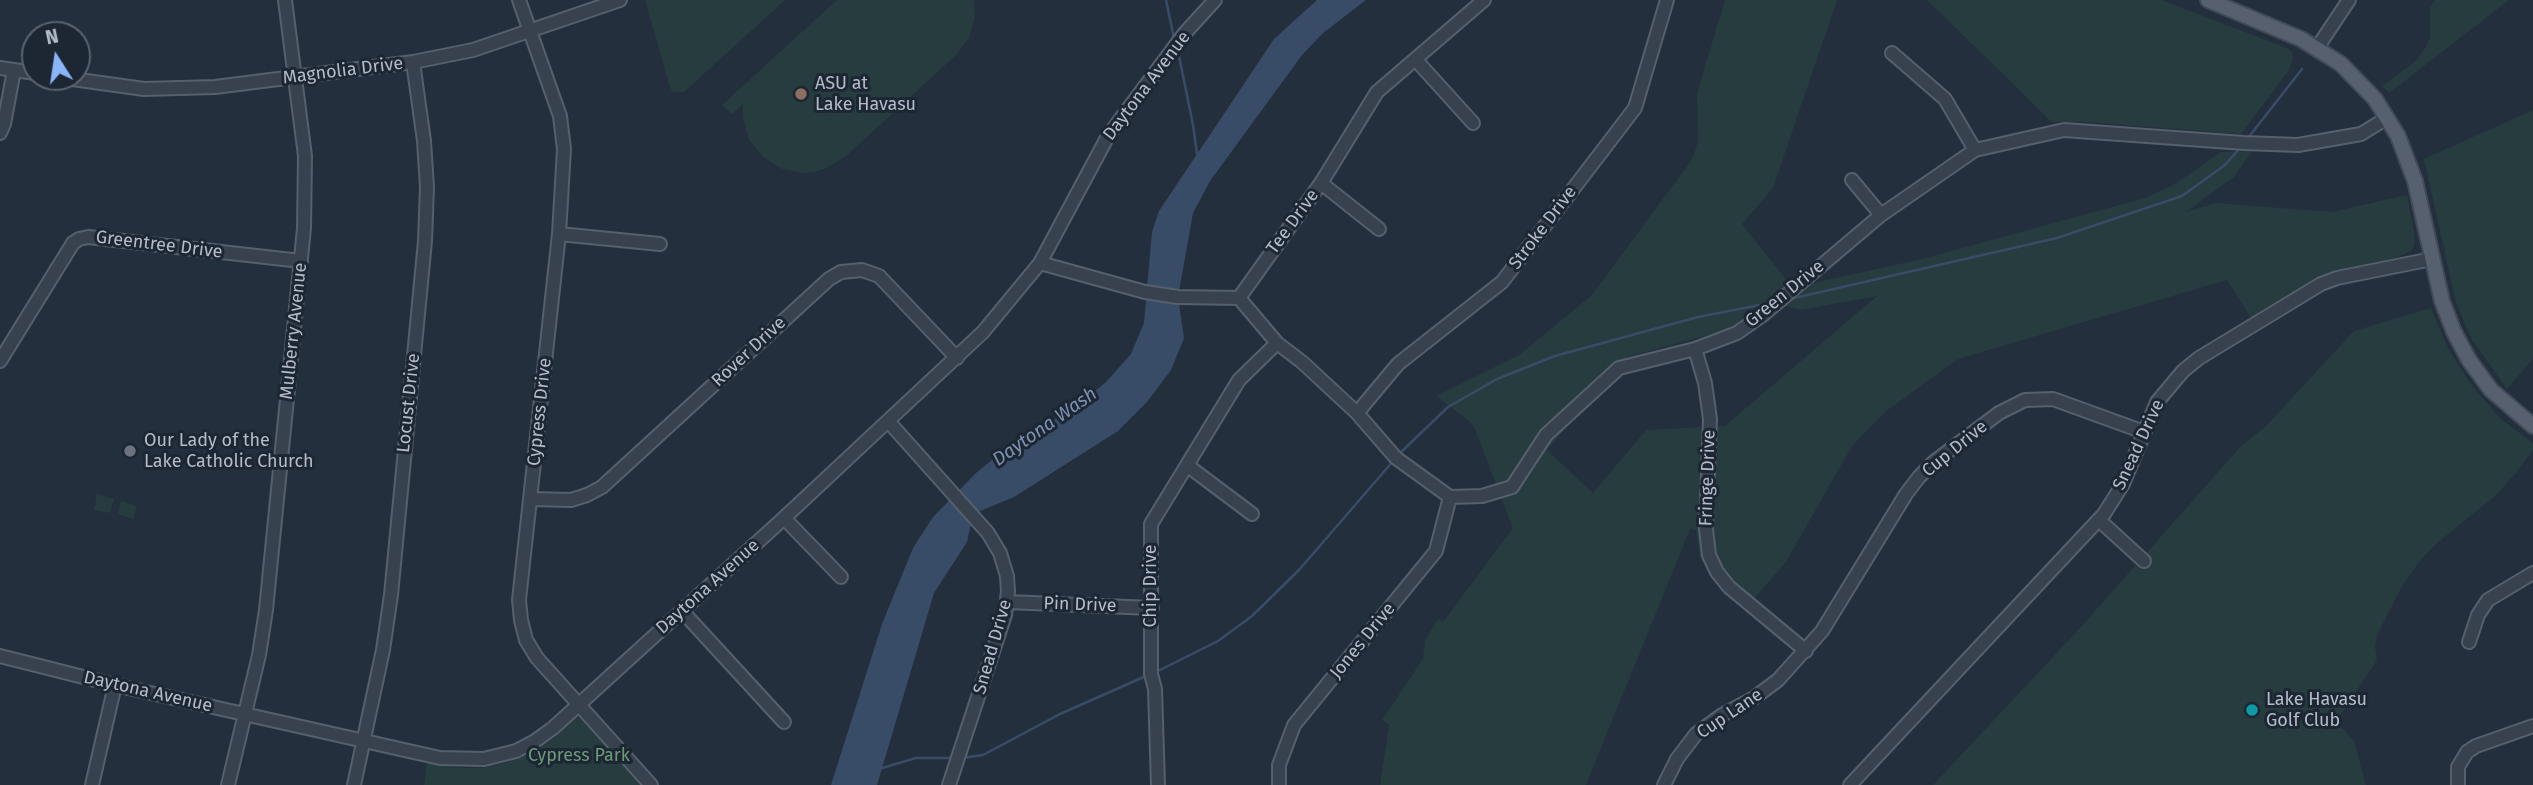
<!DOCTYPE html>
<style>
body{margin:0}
#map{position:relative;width:2533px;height:785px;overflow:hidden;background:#242f3e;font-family:"Fira Sans",sans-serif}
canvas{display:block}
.north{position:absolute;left:21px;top:21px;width:70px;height:70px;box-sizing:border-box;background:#1d2633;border:2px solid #59626f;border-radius:50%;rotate:348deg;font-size:19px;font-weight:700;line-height:28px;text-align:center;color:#b4bcc9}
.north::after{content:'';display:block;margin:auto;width:24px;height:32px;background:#8ab4f8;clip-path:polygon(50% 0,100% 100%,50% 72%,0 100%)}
</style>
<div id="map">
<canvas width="2533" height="785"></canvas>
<div class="north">N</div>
</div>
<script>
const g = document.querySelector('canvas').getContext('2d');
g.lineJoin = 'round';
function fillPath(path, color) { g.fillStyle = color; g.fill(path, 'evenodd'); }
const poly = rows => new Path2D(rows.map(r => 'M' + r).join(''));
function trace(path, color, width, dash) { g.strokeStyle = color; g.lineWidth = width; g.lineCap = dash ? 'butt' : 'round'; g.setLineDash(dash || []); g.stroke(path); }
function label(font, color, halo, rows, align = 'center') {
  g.font = font + ' "Fira Sans",sans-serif'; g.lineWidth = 6; g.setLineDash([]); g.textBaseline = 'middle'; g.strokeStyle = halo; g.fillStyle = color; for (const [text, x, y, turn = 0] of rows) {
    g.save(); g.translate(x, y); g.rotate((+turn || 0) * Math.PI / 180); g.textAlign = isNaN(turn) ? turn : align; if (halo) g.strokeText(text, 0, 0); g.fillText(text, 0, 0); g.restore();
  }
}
const green = poly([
 [645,0,785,0,684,92,675,92,671,91],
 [837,0,974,0,975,16,969,38,956,55,845,157,826,168,815,172,804,173,782,169,763,157,749,140,743,118,743,104,732,114,722,105],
 [1725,0,1837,0,1773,188,1742,224,1788,282,1756,312,1735,325,1712,334,1627,357,1547,450,1593,493,1646,430,1725,426,1877,296,1801,310,1785,306,1813,283,1922,259,2145,198,2175,184,2221,152,2252,151,2234,177,2186,212,2216,203,2332,212,2407,195,2415,236,2414,245,2411,251,2396,258,2323,274,2251,318,2227,280,1958,359,1885,412,1852,446,1786,562,1744,610,1722,591,1709,575,1700,557,1696,530,1690,529,1586,785,1380,785,1389,725,1382,720,1423,659,1425,640,1438,619,1443,622,1513,528,1474,427,1469,421,1436,396,1519,355,1592,295,1693,158,1698,141,1697,93],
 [1927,0,2161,0,2287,48,2292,52,2293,59,2289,70,2241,134,2085,122,2052,122],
 [2435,0,2509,0,2389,93,2382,86,2417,60,2426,47,2430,37,2430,7],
 [2533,110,2533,359,2507,389,2472,340,2456,303,2424,159],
 [2431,308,2448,348,2472,386,2501,419,2533,443,2533,450,2516,473,2494,497,2437,543,2418,563,2402,586,2378,633,2375,646,2377,660,2333,726,2342,728,2354,741,2366,785,1933,785,2080,628,2241,446,2266,426,2354,331],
 [97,494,114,499,110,513,94,510],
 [121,501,137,506,133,519,118,514],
 [583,717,645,785,424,785,427,762,458,768,481,768,505,763,536,750,557,736,573,719]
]);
const water = poly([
 [1317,0,1366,0,1323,33,1302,55,1210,181,1193,213,1178,297,1184,338,1171,370,1147,402,1118,431,1014,497,973,514,967,542,934,593,877,785,831,785,882,624,913,548,933,517,976,473,1010,445,1076,407,1106,382,1131,354,1144,323,1152,232,1159,211,1274,39]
]);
const stream = poly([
 [1166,0,1174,38],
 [1178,51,1193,125,1197,154],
 [2248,138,2302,69],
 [1790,299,2057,238,2182,196,2225,165,2239,149],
 [1398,455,1448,407,1497,379,1555,356,1698,317,1770,303],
 [1156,672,1218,641,1252,616,1299,570,1394,460],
 [962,758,983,755,1060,714,1146,676],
 [879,769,916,758,952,758]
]);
const minor = poly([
 [519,0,560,116,564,149,559,234,519,600,521,620,526,640,537,658,651,785],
 [2317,48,2349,0],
 [1892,53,1945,99,1975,150],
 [1416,60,1473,123],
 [0,68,35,73],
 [58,77,144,89,215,87,413,62,473,50,620,0],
 [0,133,4,124,14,70],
 [1852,180,1881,215],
 [1321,183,1379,229],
 [559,234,660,244],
 [1040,263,1145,292,1178,297,1239,298],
 [1239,298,1277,343,1302,362,1357,413,1396,458,1450,497,1482,496,1512,487,1546,435,1619,368,1695,349,1737,333,1764,314,1881,215,1975,150,2064,130,2244,143,2298,145,2361,134,2387,118],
 [1239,298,1321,183,1377,92,1484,0],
 [1695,349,1705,383,1710,419,1706,529,1709,555,1717,572,1729,587,1806,651],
 [0,361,73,243,79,239,88,237,301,261],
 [1357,413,1398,364,1502,282,1635,108,1667,0],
 [888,421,988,533,1000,553,1007,576,1008,591,1005,615,949,785],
 [1188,466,1252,514],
 [530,499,571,500,587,495,602,487,829,279,841,272,862,270,879,276,957,358],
 [784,518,841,577],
 [2099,520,2144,561],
 [1007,602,1152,608],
 [682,611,784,722],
 [2469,642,2478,615,2488,600,2533,573],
 [0,656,115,685,440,758,484,759,516,751,535,741,553,728,784,518,983,332,1040,263,1108,136,1184,34,1215,0],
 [92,785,115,685],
 [228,785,259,655,266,610,304,228,305,156,285,0],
 [354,785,383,650,391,595,425,241,427,187,424,141,413,62],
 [1158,785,1155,689,1151,674,1151,524,1239,380,1277,343],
 [1279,785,1279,765,1294,725,1436,551,1450,497],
 [1664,785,1677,759,1696,734,1722,715,1754,698,1778,680,1822,631,1906,494,1919,477,1934,462,1999,413,2025,400,2053,399,2144,432],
 [1850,785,2104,514,2123,484,2157,402,2183,371,2199,358,2321,284,2337,278,2432,259],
 [2458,785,2458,767,2467,752,2476,746,2533,726]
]);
const major = poly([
 [2208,0,2301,39,2341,64,2375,99,2398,136,2415,181,2442,301,2454,332,2469,360,2491,390,2533,426]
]);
const markers = [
 [801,94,7,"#8d6e63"],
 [130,451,7,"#6b7280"],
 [2252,710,7,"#0f9aa8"]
];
const streetNames = [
 ["Magnolia Drive",343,71,-7],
 ["Daytona Avenue",1147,86,-53],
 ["Tee Drive",1293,222,-54],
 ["Stroke Drive",1543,228,-53],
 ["Greentree Drive",159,245,7],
 ["Green Drive",1785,294,-39],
 ["Mulberry Avenue",294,331,-84],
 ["Rover Drive",749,352,-43],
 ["Locust Drive",409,403,-84],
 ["Cypress Drive",540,412,-84],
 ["Snead Drive",2139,445,-65],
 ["Cup Drive",1955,449,-39],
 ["Fringe Drive",1708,478,-88],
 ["Chip Drive",1151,586,-90],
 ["Daytona Avenue",708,587,-42],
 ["Pin Drive",1080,605,2],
 ["Jones Drive",1363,641,-51],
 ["Snead Drive",993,647,-74],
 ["Daytona Avenue",148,692,13],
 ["Cup Lane",1730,714,-34]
];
const poiNames = [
 ["ASU at",815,84],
 ["Lake Havasu",815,105],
 ["Our Lady of the",144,441],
 ["Lake Catholic Church",144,462],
 ["Lake Havasu",2266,700],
 ["Golf Club",2266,721]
];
const parkNames = [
 ["Cypress Park",579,756]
];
const waterNames = [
 ["Daytona Wash",1045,427,-35]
];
fillPath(green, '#263c3f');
fillPath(water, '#394c67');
trace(stream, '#394c67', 2.5);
trace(minor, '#565f6c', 16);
trace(major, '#414a57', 18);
trace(minor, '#38414e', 12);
trace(major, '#56606e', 14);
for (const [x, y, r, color] of markers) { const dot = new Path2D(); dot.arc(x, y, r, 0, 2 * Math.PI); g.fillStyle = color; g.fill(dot); trace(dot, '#1d2633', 2.5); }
label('18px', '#b4bcc9', '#1d2633', streetNames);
label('18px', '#b4bcc9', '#1d2633', poiNames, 'left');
label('18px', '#6b9a76', '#1d2633', parkNames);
label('italic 19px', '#7c92b1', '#1d2633', waterNames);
</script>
